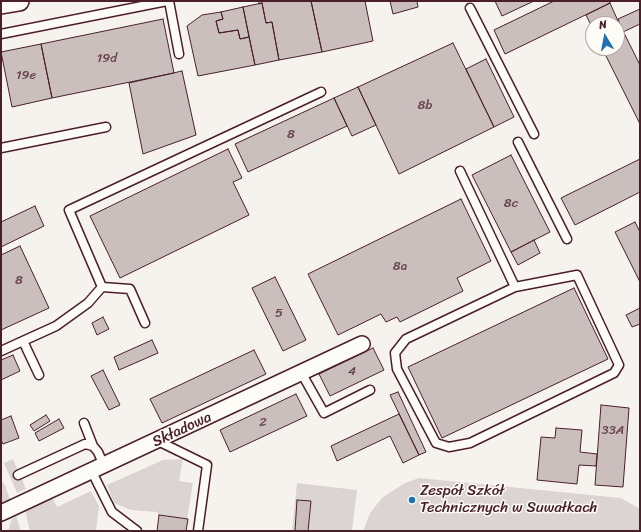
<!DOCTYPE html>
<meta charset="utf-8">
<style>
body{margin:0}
#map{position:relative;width:641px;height:532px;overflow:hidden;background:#f6f3ef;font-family:Sriracha,sans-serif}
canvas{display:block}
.frame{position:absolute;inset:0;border:2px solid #4a1f2b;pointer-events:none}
.north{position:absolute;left:585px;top:16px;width:40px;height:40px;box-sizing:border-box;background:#fdfcf7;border:1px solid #b5a4a5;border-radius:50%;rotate:350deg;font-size:11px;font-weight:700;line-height:16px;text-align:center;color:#4a1f2b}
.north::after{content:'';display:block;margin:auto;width:14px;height:18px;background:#1f6fb2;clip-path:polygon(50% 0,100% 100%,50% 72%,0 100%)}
</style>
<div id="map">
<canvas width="641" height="532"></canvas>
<div class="frame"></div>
<div class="north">N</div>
</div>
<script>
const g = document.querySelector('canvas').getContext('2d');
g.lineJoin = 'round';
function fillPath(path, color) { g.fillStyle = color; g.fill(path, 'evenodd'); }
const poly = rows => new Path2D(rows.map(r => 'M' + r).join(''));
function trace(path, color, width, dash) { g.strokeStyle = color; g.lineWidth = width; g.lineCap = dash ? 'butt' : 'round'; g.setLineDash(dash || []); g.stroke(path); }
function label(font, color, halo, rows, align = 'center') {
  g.font = font + ' Sriracha,sans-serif'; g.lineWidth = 3; g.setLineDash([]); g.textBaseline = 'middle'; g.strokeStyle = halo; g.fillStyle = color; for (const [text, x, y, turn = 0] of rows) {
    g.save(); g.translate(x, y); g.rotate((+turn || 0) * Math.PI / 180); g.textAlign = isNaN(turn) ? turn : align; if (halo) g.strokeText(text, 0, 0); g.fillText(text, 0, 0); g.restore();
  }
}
const green = poly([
 [13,459,17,469,13,471,17,481,22,479,26,489,17,493,4,463],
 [183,459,179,481,193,483,187,519,159,515,157,512,131,510,114,503,107,485,163,460],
 [419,478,621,498,640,509,640,531,363,531,370,513,383,497,405,483],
 [2,482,5,485,11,503,1,503],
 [297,483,357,490,352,531,292,531],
 [91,491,99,506,96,531,30,531,25,510,52,497,57,507],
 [16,516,21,531,8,531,12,519]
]);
const building = poly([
 [259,1,311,1,322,52,279,60,272,22,266,23,262,3,259,4,259,1],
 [311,1,365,1,373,41,322,52,311,1],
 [390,1,417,1,418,7,393,14,390,1],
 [495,1,534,1,502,16,495,1],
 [554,1,609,1,610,3,505,54,494,30,554,1],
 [262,3,266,23,272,22,279,60,255,65,243,7,262,3],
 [610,3,618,21,612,24,593,24,593,29,586,15,610,3],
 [243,7,249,37,240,39,238,30,219,33,216,21,223,19,221,12,243,7],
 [640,9,640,24,623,32,618,19,640,9],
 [221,12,223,19,216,21,219,33,238,30,240,39,249,37,255,65,198,76,187,26,202,15,221,12],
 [163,19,174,73,52,98,41,44,163,19],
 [618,21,640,65,640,124,602,48,617,48,617,24,612,24,618,21],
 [453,43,494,127,399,174,358,87,453,43],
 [41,44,52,98,12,107,1,52,41,44],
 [486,59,514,117,494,127,466,69,486,59],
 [182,71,196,135,143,154,129,83,182,71],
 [358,87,376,125,352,136,334,98,358,87],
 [334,98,347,126,248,172,235,144,334,98],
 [228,149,242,178,233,182,249,215,120,278,90,216,228,149],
 [511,155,550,232,511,252,472,175,511,155],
 [640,159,640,192,575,225,561,198,640,159],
 [461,199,491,261,457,278,463,291,400,322,397,317,386,322,381,314,338,335,308,274,461,199],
 [35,206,44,226,1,247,1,222,35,206],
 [635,222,640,232,640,282,615,232,635,222],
 [534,240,540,253,518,265,511,252,534,240],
 [20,246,49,308,1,330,1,255,20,246],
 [275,277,306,340,283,351,252,288,275,277],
 [574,288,608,359,442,438,408,367,574,288],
 [640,308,640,324,632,327,626,315,640,308],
 [103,317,109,329,97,335,92,323,103,317],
 [152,340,158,353,119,370,114,357,152,340],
 [373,348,384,370,330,396,319,374,373,348],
 [254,350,266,374,162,423,150,399,254,350],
 [13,355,20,371,1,380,1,360,13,355],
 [103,370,120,405,109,410,91,376,103,370],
 [398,392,426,452,419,455,390,395,398,392],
 [296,394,307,416,230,452,220,430,296,394],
 [601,405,629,408,623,487,595,485,601,405],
 [399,414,419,455,403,463,390,436,337,461,331,446,399,414],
 [46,415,50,421,34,431,30,425,46,415],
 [11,416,19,438,3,444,1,440,1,420,11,416],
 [59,419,64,428,39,441,35,433,59,419],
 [556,428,582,430,580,452,597,454,596,466,579,465,577,484,537,480,541,437,555,438,556,428],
 [297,500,311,501,308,531,295,531,297,500],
 [159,515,188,519,186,531,157,531,159,515]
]);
const service = poly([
 [169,1,179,54],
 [470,8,534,134],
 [1,34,167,1],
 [518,142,567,239],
 [1,148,106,127],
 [460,171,515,287,406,339,395,353,397,369,436,443,449,447,470,443,614,373,619,365,577,275,515,287],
 [102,287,130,289,145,323],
 [23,341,56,326,88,303,102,287,69,210,321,92],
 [1,351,23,341,39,375],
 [302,374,324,413,370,390],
 [84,423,93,446],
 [158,441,207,465,198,531],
 [92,472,112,512,137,531],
 [18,475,85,444,93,446,98,452,104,466]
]);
const minor = poly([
 [1,513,362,344]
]);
const tertiary = poly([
 [1,4,19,1]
]);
const markers = [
 [412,500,4,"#1f6fb2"]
];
const numberNames = [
 ["19d",107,59],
 ["19e",26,76],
 ["8b",425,106],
 ["8",291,135],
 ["8c",511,204],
 ["8a",400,267],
 ["8",19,281],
 ["5",279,314],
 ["4",352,372],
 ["2",263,423],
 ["33A",613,431]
];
const streetNames = [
 ["Składowa",182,430,-25]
];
const poiNames = [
 ["Zespół Szkół",420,491],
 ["Technicznych w Suwałkach",420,508]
];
fillPath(green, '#dcd4d2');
fillPath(building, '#cbbfbe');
trace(building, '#4a1f2b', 1);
trace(service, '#4a1f2b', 11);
trace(minor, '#4a1f2b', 18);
trace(tertiary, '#4a1f2b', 22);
trace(service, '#fdfcf7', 8);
trace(minor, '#fdfcf7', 15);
trace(tertiary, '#fdfcf7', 19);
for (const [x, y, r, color] of markers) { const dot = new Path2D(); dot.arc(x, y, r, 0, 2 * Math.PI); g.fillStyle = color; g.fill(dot); trace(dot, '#fdfcf7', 1.5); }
label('13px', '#6a4750', null, numberNames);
label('15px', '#4a1f2b', '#fdfcf7', streetNames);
label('15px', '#4a1f2b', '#fdfcf7', poiNames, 'left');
</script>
